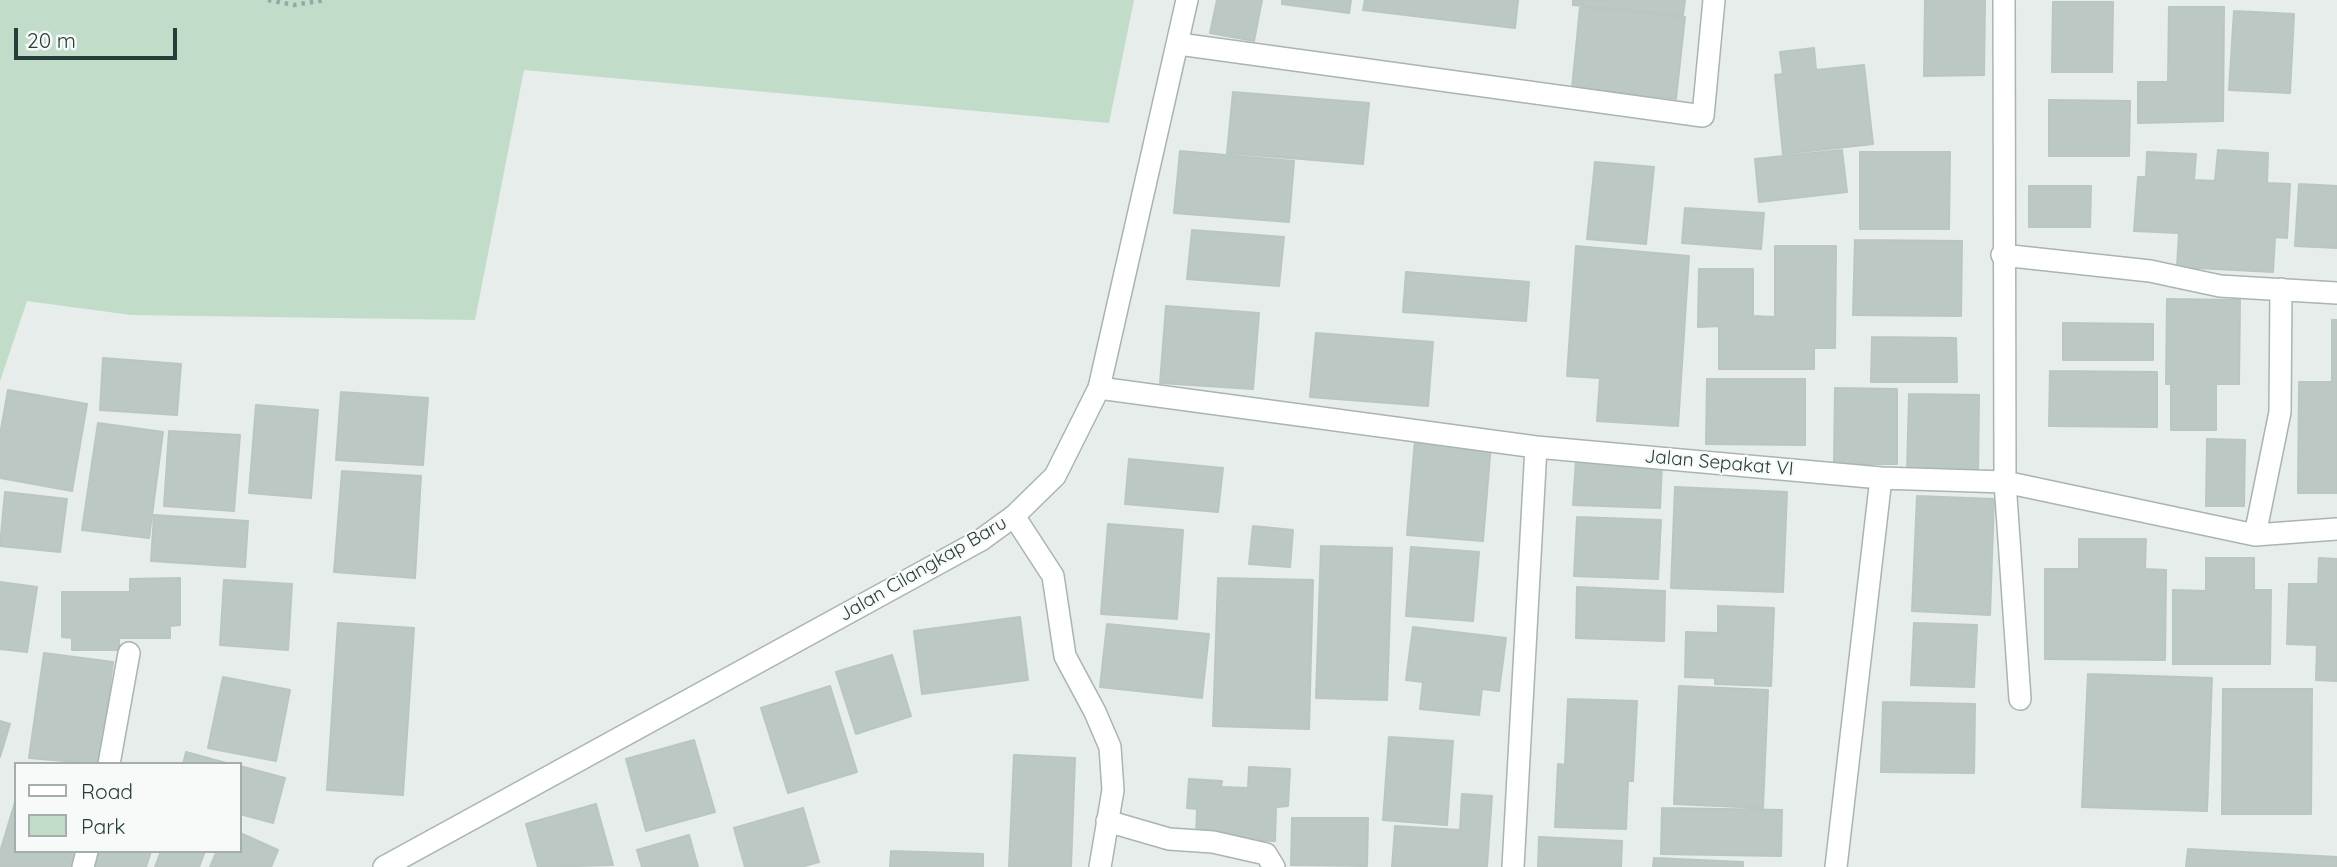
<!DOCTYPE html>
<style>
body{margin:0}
#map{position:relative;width:2337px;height:867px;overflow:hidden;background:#e6edea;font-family:Quicksand,sans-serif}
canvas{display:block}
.legend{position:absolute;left:14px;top:762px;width:228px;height:91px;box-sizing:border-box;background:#f7faf9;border:2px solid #a4afac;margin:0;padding:9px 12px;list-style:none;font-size:21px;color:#273e38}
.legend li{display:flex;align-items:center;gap:14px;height:35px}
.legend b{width:35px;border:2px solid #a4afac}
.scale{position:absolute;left:14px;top:28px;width:163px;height:32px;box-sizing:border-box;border:4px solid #273e38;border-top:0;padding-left:9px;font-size:21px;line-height:24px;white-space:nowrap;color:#273e38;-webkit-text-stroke:5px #f7faf9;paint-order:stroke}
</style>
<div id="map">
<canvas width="2337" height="867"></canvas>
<ul class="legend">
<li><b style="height:9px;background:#fff"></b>Road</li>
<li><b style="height:19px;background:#c2dcca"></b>Park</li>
</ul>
<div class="scale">20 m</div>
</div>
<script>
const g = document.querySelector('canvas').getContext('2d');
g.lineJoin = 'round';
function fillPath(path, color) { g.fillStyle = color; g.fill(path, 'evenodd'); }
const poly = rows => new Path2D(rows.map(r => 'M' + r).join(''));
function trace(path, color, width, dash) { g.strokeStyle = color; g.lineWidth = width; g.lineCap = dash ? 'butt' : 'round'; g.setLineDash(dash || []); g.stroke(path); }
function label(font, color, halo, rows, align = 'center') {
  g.font = font + ' Quicksand,sans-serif'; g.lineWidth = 5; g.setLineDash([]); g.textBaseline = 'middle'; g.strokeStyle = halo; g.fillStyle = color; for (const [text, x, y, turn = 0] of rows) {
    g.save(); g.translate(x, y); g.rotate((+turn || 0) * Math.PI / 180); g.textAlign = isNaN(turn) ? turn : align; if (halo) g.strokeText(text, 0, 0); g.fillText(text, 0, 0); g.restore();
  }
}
const green = poly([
 [0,0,1134,0,1109,123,524,70,475,320,131,315,27,301,0,381]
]);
const building = poly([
 [1217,0,1262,0,1254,41,1210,33,1217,0],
 [1282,0,1351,0,1349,13,1282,4,1282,0],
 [1365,0,1518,0,1515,28,1363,10,1365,0],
 [1573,0,1685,0,1683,15,1573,5,1573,0],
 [1925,0,1985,0,1984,75,1924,76,1925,0],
 [2053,2,2113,2,2112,72,2052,72,2053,2],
 [1580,7,1685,17,1676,99,1652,96,1651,104,1599,100,1600,91,1572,88,1580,7],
 [2169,7,2224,7,2223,121,2138,123,2138,82,2168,82,2169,7],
 [2234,11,2294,14,2290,93,2229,90,2234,11],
 [1814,48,1816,70,1864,65,1873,144,1783,154,1775,75,1783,74,1780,52,1814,48],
 [1233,92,1369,103,1363,164,1227,153,1233,92],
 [2049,100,2130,101,2129,156,2049,156,2049,100],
 [1842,150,1847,192,1759,202,1755,159,1842,150],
 [2218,150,2268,153,2267,183,2290,184,2287,238,2275,237,2273,272,2177,267,2179,233,2134,231,2138,177,2146,177,2147,152,2196,154,2194,180,2215,181,2218,150],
 [1180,151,1294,161,1289,222,1174,213,1180,151],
 [1860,152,1950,152,1949,229,1860,229,1860,152],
 [1595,162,1654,167,1646,244,1587,239,1595,162],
 [2299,184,2337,186,2337,248,2295,246,2299,184],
 [2029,186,2091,186,2090,227,2029,227,2029,186],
 [1685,208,1764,213,1761,249,1682,243,1685,208],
 [1192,230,1284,237,1279,286,1187,279,1192,230],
 [1855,240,1962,241,1961,316,1853,315,1855,240],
 [1576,246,1689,256,1678,426,1597,421,1600,378,1567,376,1576,246],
 [1775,246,1836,246,1835,348,1814,348,1814,369,1719,369,1719,326,1698,327,1699,269,1753,269,1753,316,1775,317,1775,246],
 [1406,272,1529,282,1526,321,1403,312,1406,272],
 [2167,299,2240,300,2239,384,2216,384,2216,430,2171,430,2171,384,2166,384,2167,299],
 [1166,306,1259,313,1253,389,1160,383,1166,306],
 [2332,320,2337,320,2337,493,2298,493,2299,382,2332,382,2332,320],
 [2063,323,2153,324,2153,360,2063,360,2063,323],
 [1316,333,1433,342,1428,406,1310,397,1316,333],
 [1872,337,1956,338,1957,382,1871,382,1872,337],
 [103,358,181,364,177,415,100,410,103,358],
 [2050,371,2157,372,2157,427,2049,426,2050,371],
 [1707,379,1805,379,1805,445,1706,444,1707,379],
 [1835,388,1897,389,1897,464,1834,464,1835,388],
 [8,390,87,404,72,491,0,478,0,435,8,390],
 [341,392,428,398,423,465,336,460,341,392],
 [1909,394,1979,395,1978,473,1907,472,1909,394],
 [256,405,318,410,311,498,249,493,256,405],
 [98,423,163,432,149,538,82,530,98,423],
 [169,431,240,435,234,511,164,506,169,431],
 [1415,439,1491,444,1483,541,1407,535,1415,439],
 [2207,439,2245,440,2244,506,2206,506,2207,439],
 [1129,459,1223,468,1218,512,1125,504,1129,459],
 [1576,460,1662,463,1660,508,1573,505,1576,460],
 [342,471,421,476,415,578,334,572,342,471],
 [1675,487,1787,492,1783,592,1671,588,1675,487],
 [5,492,67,499,60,552,0,546,5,492],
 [1917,496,1994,499,1990,615,1912,611,1917,496],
 [154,515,248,521,245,567,151,561,154,515],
 [1577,517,1661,520,1658,579,1574,576,1577,517],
 [1108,524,1183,530,1177,619,1101,614,1108,524],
 [1253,526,1293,530,1290,567,1249,564,1253,526],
 [2079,539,2146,539,2145,569,2166,570,2165,660,2045,659,2045,569,2079,569,2079,539],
 [1321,546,1392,548,1387,700,1316,698,1321,546],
 [1411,547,1479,552,1473,621,1406,616,1411,547],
 [2206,558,2254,558,2254,590,2271,590,2270,664,2173,664,2173,590,2206,591,2206,558],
 [2319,558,2337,559,2337,681,2316,680,2317,645,2287,644,2289,584,2318,584,2319,558],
 [180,578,180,625,170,626,170,638,119,638,119,650,72,650,72,638,62,637,62,592,130,592,130,579,180,578],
 [1218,578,1313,580,1309,729,1213,726,1218,578],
 [224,580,292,584,288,650,220,645,224,580],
 [0,582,37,587,27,652,0,649,0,582],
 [1577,587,1665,591,1664,641,1576,638,1577,587],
 [1718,606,1774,608,1771,686,1715,684,1715,678,1685,677,1686,632,1718,633,1718,606],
 [1020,617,1028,680,922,694,914,631,1020,617],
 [338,623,414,628,403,795,327,790,338,623],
 [1914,623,1977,625,1974,687,1911,685,1914,623],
 [1107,624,1209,634,1202,698,1100,687,1107,624],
 [1413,627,1506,638,1499,691,1482,689,1479,715,1420,709,1423,682,1406,680,1413,627],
 [44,653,113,662,100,764,29,758,44,653],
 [892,655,911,716,856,734,836,672,892,655],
 [2088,674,2212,678,2207,811,2082,807,2088,674],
 [223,677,290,690,276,761,208,748,223,677],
 [830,686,857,772,788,793,761,708,830,686],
 [1679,686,1768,690,1763,808,1674,804,1679,686],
 [2223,689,2312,689,2311,814,2222,814,2223,689],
 [1568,699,1637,701,1633,781,1628,781,1626,829,1555,827,1558,764,1565,765,1568,699],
 [1883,702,1975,704,1974,773,1881,772,1883,702],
 [0,721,10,724,0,757,0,721],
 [1389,737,1453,741,1447,825,1383,820,1389,737],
 [694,740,715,812,646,831,626,759,694,740],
 [186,752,230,764,183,764,186,752],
 [1014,755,1075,758,1071,867,1009,867,1014,755],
 [240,766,285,778,273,823,240,814,240,766],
 [1249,767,1290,769,1288,806,1276,807,1275,841,1196,838,1197,809,1187,808,1189,779,1222,781,1221,787,1248,788,1249,767],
 [1462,794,1492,796,1487,867,1392,867,1395,826,1460,830,1462,794],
 [16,799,16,851,81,851,76,867,0,867,0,852,16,799],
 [596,804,613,865,538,867,526,824,596,804],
 [803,808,819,862,801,867,745,867,734,828,803,808],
 [1662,808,1782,810,1781,856,1661,854,1662,808],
 [1292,818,1368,818,1367,866,1291,865,1292,818],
 [240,833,278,850,271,867,210,867,217,851,240,851,240,833],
 [689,835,698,867,642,867,637,850,689,835],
 [1539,837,1622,841,1621,867,1538,867,1539,837],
 [2188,849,2337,857,2337,867,2186,867,2188,849],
 [100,851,151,851,146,867,95,867,100,851],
 [161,851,205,851,199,867,155,867,161,851],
 [891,851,983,854,983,867,890,867,891,851],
 [1654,858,1743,862,1743,867,1653,867,1654,858]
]);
const path = poly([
 [268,0,294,5,325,0]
]);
const minor = poly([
 [2004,0,2005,482,2020,699],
 [1179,44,1703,116,1714,0],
 [2002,255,2150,271,2220,286,2337,293],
 [1099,388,1536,447,1881,478,2005,482,2255,535,2337,529],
 [1014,516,1053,576,1065,656,1095,712,1110,747,1113,790,1100,867],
 [2255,535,2280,412,2281,289],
 [109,764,129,653],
 [1107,821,1169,839,1213,842,1266,854,1274,867],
 [83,867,87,851],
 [1513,867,1536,447],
 [1836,867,1881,478]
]);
const tertiary = poly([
 [384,867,981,540,1014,516,1055,476,1099,388,1187,0]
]);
const streetNames = [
 ["Jalan Sepakat VI",1719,463,5],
 ["Jalan Cilangkap Baru",923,569,-30]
];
fillPath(green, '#c2dcca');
fillPath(building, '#bcc8c4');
trace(building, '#b9c6c1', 2);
trace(minor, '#a9b5b1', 24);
trace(tertiary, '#a9b5b1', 24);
trace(path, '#8bada3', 4.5, [3.5, 5]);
trace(minor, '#fff', 21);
trace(tertiary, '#fff', 21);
label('19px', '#273e38', '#f7faf9', streetNames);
</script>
